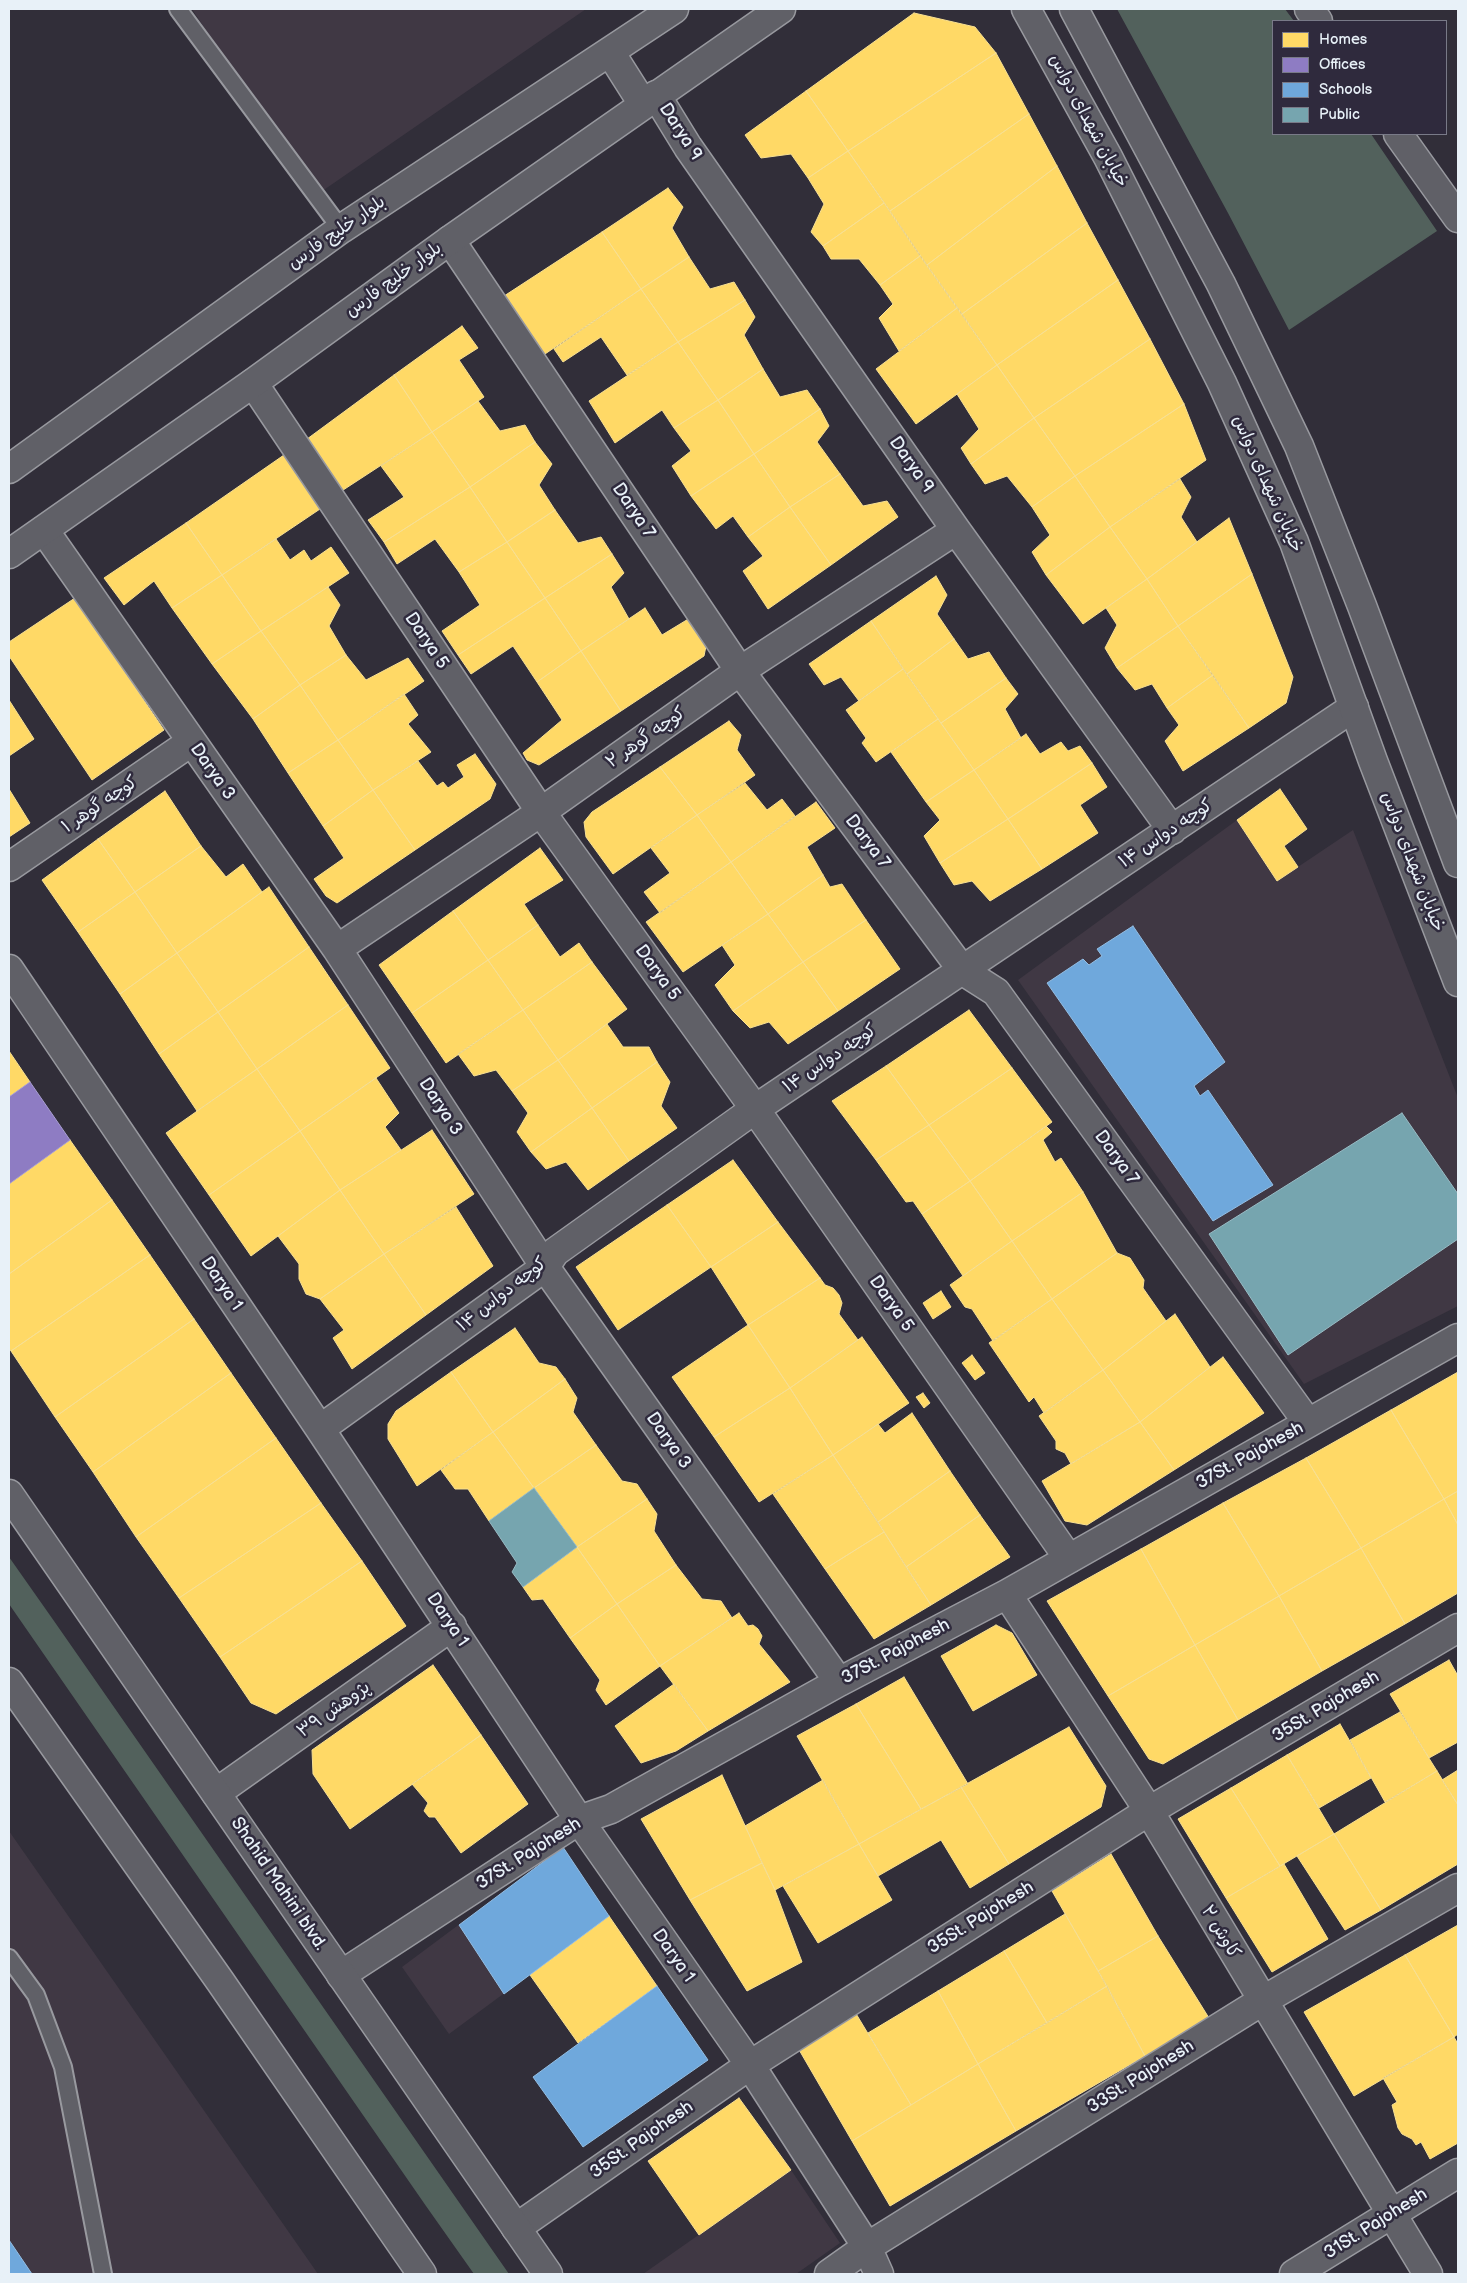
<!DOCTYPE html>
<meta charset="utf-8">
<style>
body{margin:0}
#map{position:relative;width:1467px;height:2283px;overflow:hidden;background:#312e39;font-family:"Balsamiq Sans",sans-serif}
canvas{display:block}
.frame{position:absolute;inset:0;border:10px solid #e8f1f8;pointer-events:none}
.legend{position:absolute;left:1272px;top:20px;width:175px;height:115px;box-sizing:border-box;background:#2f2a3d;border:1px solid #797a88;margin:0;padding:6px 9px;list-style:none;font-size:15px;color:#e8f1f8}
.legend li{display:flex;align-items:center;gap:10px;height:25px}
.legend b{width:25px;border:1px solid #797a88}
</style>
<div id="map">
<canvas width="1467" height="2283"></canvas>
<div class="frame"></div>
<ul class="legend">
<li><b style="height:14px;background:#ffd966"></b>Homes</li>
<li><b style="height:14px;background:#8e7cc3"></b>Offices</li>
<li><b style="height:14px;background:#6fa8dc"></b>Schools</li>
<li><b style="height:14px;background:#76a5af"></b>Public</li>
</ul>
</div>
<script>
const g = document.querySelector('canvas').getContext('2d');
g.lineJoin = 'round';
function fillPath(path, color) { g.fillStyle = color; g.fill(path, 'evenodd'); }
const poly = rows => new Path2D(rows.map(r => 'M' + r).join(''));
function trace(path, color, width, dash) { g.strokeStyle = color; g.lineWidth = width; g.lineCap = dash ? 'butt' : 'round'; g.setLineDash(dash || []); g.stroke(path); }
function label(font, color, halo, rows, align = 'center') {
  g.font = font + ' "Balsamiq Sans","Playpen Sans Arabic",sans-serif'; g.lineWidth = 5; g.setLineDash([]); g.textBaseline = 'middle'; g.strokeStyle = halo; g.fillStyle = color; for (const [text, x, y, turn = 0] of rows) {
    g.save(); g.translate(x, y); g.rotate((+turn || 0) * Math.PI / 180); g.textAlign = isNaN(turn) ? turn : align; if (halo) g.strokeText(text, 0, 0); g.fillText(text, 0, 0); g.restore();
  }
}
const built = poly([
 [192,9,586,9,315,196],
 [1237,820,1277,881,1353,830,1458,1098,1458,1306,1304,1384,1018,980],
 [9,1831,318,2274,9,2274],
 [563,1847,609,1916,449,2034,402,1967],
 [791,2170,840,2243,796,2274,643,2274]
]);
const green = poly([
 [1117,9,1285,9,1294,21,1273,21,1273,134,1371,134,1437,231,1289,330,1228,213],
 [9,1557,54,1621,509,2274,474,2274,426,2206,9,1604]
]);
const homes = poly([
 [914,13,975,27,996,53,848,151,806,91,914,13],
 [996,53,1029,114,890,211,848,151,996,53],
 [806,91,848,151,808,178,791,154,761,158,745,135,806,91],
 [1029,114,1057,166,927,265,890,211,1029,114],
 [848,151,884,203,823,246,811,232,824,204,808,178,848,151],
 [1057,166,1087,223,962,314,927,265,1057,166],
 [668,188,683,207,672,228,689,257,641,289,602,232,668,188],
 [884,203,920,256,880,285,859,259,831,259,823,246,884,203],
 [1087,223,1118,280,997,365,962,314,1087,223],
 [602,232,641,289,542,356,501,298,602,232],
 [920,256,957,308,899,351,879,318,893,304,880,285,920,256],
 [689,257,710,289,734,282,745,300,678,342,641,289,689,257],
 [1118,280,1150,339,1034,418,997,365,1118,280],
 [641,289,678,342,627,375,601,337,563,362,554,349,641,289],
 [745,300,755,317,744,335,763,369,718,400,678,342,745,300],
 [957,308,997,365,916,424,876,369,957,308],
 [462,326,478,348,459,360,484,397,432,432,394,375,462,326],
 [1150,339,1184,404,1075,476,1034,418,1150,339],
 [678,342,718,400,674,428,662,410,615,443,589,401,678,342],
 [997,365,1034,418,971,464,961,448,979,429,957,394,997,365],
 [763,369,780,397,807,390,820,409,754,454,718,400,763,369],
 [394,375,432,432,337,494,303,442,394,375],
 [718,400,754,454,691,496,672,466,691,451,674,428,718,400],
 [478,401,500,431,525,425,535,442,470,487,432,432,478,401],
 [1184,404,1206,460,1110,527,1075,476,1184,404],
 [820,409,829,426,817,442,840,474,790,507,754,454,820,409],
 [1034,418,1075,476,1032,507,1007,476,985,484,971,464,1034,418],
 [432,432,470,487,384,542,368,520,404,497,381,466,432,432],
 [535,442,552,464,539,485,555,510,507,542,470,487,535,442],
 [754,454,790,507,748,537,733,516,716,529,691,496,754,454],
 [284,455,320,509,222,575,186,523,284,455],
 [840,474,863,506,887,501,898,517,831,565,790,507,840,474],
 [1075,476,1110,527,1046,575,1032,552,1050,535,1032,507,1075,476],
 [1180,479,1191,497,1181,517,1197,542,1147,579,1110,527,1180,479],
 [470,487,507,542,459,572,435,539,397,564,384,542,470,487],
 [790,507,831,565,768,609,743,571,763,556,748,537,790,507],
 [555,510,578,543,601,537,612,554,545,598,507,542,555,510],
 [1229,518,1252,574,1178,626,1147,579,1229,518],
 [186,523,222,575,172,608,154,581,124,605,104,578,186,523],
 [1110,527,1147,579,1083,624,1046,575,1110,527],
 [276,539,290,560,304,550,311,561,331,547,349,573,261,631,222,575,276,539],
 [507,542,545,598,458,655,442,631,480,605,459,572,507,542],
 [612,554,624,573,611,587,629,619,581,651,545,598,612,554],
 [1252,574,1293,677,1286,703,1249,728,1178,626,1252,574],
 [222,575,261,631,212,664,172,608,222,575],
 [936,576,947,595,937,614,954,639,907,674,871,621,936,576],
 [1147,579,1178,626,1117,668,1105,648,1117,625,1106,608,1147,579],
 [328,587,340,605,329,626,346,655,300,685,261,631,328,587],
 [75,598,164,730,92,780,9,656,9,642,75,598],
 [545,598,581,651,537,682,513,646,471,674,458,655,545,598],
 [645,608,662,635,690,618,707,641,704,656,621,711,581,651,645,608],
 [871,621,903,669,859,701,841,677,824,685,809,664,871,621],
 [1178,626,1213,675,1167,708,1152,684,1135,690,1117,668,1178,626],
 [261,631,300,685,253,719,212,664,261,631],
 [954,639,968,659,989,652,1006,678,941,723,907,674,954,639],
 [581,651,621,711,539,765,527,760,523,753,562,720,537,682,581,651],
 [346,655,366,680,408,658,424,681,338,740,300,685,346,655],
 [903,669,938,719,876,762,862,743,866,738,846,710,903,669],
 [1213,675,1249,728,1183,771,1165,741,1179,725,1167,708,1213,675],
 [1006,678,1018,694,1005,709,1021,738,974,770,941,723,1006,678],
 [300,685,338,740,288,773,253,719,300,685],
 [404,694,418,715,408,724,431,752,373,790,338,740,404,694],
 [9,700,34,739,9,756,9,700],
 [938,719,974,770,926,802,891,752,938,719],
 [729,721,741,735,737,750,755,775,697,815,660,767,729,721],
 [1026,734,1040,754,1061,742,1068,751,1080,746,1092,763,1008,819,974,770,1026,734],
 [338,740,373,790,323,826,288,773,338,740],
 [475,754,496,784,490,799,415,850,373,790,418,761,437,786,443,782,448,788,464,777,457,765,475,754],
 [1092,763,1107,787,1080,805,1098,833,1042,869,1008,819,1092,763],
 [660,767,697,815,613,874,586,837,584,822,592,812,660,767],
 [974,770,1008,819,940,863,924,836,940,820,926,802,974,770],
 [745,783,767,810,782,799,795,816,731,862,697,815,745,783],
 [9,789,30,823,9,837,9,789],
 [1280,789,1307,829,1284,846,1298,867,1277,881,1237,820,1280,789],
 [373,790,415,850,337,903,326,896,314,879,344,858,323,826,373,790],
 [165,791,201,846,135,892,98,839,165,791],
 [816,802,835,828,807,847,823,875,768,914,731,862,816,802],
 [697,815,731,862,660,913,644,892,670,873,651,848,697,815],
 [1008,819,1042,869,990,901,972,881,954,885,940,863,1008,819],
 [98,839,135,892,78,932,42,880,98,839],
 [201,846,226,877,243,864,262,892,177,953,135,892,201,846],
 [540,848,563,880,524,904,538,925,488,960,453,911,540,848],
 [731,862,768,914,683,972,646,922,731,862],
 [823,875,830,887,842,884,866,920,803,962,768,914,823,875],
 [269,887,309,947,218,1012,177,953,269,887],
 [135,892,177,953,120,994,78,932,135,892],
 [453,911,488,960,412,1013,379,965,453,911],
 [768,914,803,962,733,1011,715,985,735,965,722,945,768,914],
 [866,920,900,969,838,1011,803,962,866,920],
 [538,925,560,957,579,943,592,962,523,1010,488,960,538,925],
 [309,947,348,1005,257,1069,218,1012,309,947],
 [177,953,218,1012,159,1054,120,994,177,953],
 [488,960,523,1010,446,1063,412,1013,488,960],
 [592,962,627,1009,558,1060,523,1010,592,962],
 [803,962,838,1011,788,1044,769,1022,750,1028,733,1011,803,962],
 [348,1005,390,1068,300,1131,257,1069,348,1005],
 [523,1010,558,1060,512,1091,496,1070,474,1076,458,1054,523,1010],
 [969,1010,1012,1068,929,1125,886,1066,969,1010],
 [218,1012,257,1069,197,1111,159,1054,218,1012],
 [607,1024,623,1047,649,1047,657,1062,592,1108,558,1060,607,1024],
 [9,1051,30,1082,9,1097,9,1051],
 [558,1060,592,1108,531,1152,517,1132,528,1113,512,1091,558,1060],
 [657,1062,670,1082,661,1106,677,1128,629,1161,592,1108,657,1062],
 [886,1066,929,1125,876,1160,832,1101,886,1066],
 [1012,1068,1052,1122,970,1181,929,1125,1012,1068],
 [257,1069,300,1131,209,1195,166,1133,257,1069],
 [376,1078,399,1113,385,1127,401,1150,340,1190,300,1131,376,1078],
 [592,1108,629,1161,588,1190,566,1162,546,1169,531,1152,592,1108],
 [929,1125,970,1181,922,1214,913,1201,906,1202,876,1160,929,1125],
 [1046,1126,1052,1132,1043,1140,1055,1162,1061,1158,1083,1192,1012,1241,970,1181,1046,1126],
 [432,1130,474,1194,384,1254,340,1190,432,1130],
 [300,1131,340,1190,251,1256,209,1195,300,1131],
 [70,1140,112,1200,9,1274,9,1184,70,1140],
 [733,1160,778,1222,711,1267,667,1205,733,1160],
 [970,1181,1012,1241,963,1276,922,1214,970,1181],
 [340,1190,384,1254,320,1299,306,1294,299,1279,299,1264,278,1236,340,1190],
 [1083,1192,1117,1253,1052,1299,1012,1241,1083,1192],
 [112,1200,150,1255,11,1351,9,1348,9,1274,112,1200],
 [667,1205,711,1267,618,1330,576,1267,667,1205],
 [456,1207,493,1266,426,1315,384,1254,456,1207],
 [778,1222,820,1278,748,1325,711,1267,778,1222],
 [1012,1241,1052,1299,993,1341,972,1309,965,1307,950,1285,1012,1241],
 [1117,1253,1130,1258,1144,1280,1143,1288,1166,1321,1103,1370,1052,1299,1117,1253],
 [384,1254,426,1315,352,1369,333,1338,344,1330,320,1299,384,1254],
 [150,1255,194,1319,55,1417,11,1351,150,1255],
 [820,1278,825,1285,833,1288,839,1295,842,1303,839,1314,858,1340,790,1388,748,1325,820,1278],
 [941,1291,951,1307,933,1319,923,1303,941,1291],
 [1052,1299,1103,1370,1044,1413,1034,1397,1029,1402,989,1343,1052,1299],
 [1175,1314,1210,1367,1140,1422,1103,1370,1175,1314],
 [194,1319,231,1373,93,1472,55,1417,194,1319],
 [748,1325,790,1388,714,1437,672,1377,748,1325],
 [515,1328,539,1363,556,1367,565,1379,493,1432,451,1372,515,1328],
 [862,1337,909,1403,833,1455,790,1388,862,1337],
 [972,1355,985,1373,975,1380,962,1363,972,1355],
 [1223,1357,1264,1413,1174,1470,1140,1422,1223,1357],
 [1103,1370,1140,1422,1071,1464,1065,1453,1056,1449,1056,1441,1039,1416,1103,1370],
 [451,1372,493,1432,417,1486,388,1439,388,1424,396,1411,451,1372],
 [1458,1372,1458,1491,1444,1499,1391,1410,1458,1372],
 [231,1373,276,1438,136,1537,93,1472,231,1373],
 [565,1379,577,1398,573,1412,596,1445,534,1488,493,1432,565,1379],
 [790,1388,833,1455,759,1502,714,1437,790,1388],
 [923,1393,930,1403,924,1408,916,1397,923,1393],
 [1391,1410,1444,1499,1361,1548,1306,1458,1391,1410],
 [912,1413,950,1471,878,1522,833,1455,878,1424,885,1433,912,1413],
 [1140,1422,1174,1470,1087,1525,1065,1521,1042,1481,1140,1422],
 [493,1432,534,1488,489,1521,468,1489,455,1489,441,1470,493,1432],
 [276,1438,321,1503,179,1598,136,1537,276,1438],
 [596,1445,622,1481,637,1484,647,1499,577,1547,534,1488,596,1445],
 [833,1455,884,1532,825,1569,773,1494,833,1455],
 [1306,1458,1361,1548,1279,1596,1223,1503,1306,1458],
 [950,1471,980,1515,906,1567,878,1522,950,1471],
 [1458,1491,1458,1525,1444,1499,1458,1491],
 [647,1499,657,1514,654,1531,676,1565,617,1604,577,1547,647,1499],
 [1444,1499,1458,1525,1458,1593,1405,1624,1361,1548,1444,1499],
 [321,1503,362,1561,220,1657,179,1598,321,1503],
 [1223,1503,1279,1596,1195,1645,1141,1549,1223,1503],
 [980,1515,1010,1557,931,1605,906,1567,980,1515],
 [884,1532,931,1605,874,1639,825,1569,884,1532],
 [577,1547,617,1604,570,1638,543,1599,532,1600,523,1587,577,1547],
 [1361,1548,1405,1624,1322,1671,1279,1596,1361,1548],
 [1141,1549,1195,1645,1108,1696,1047,1601,1141,1549],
 [362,1561,406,1626,276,1714,251,1703,220,1657,362,1561],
 [676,1565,702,1599,721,1601,732,1618,660,1666,617,1604,676,1565],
 [1279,1596,1322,1671,1238,1720,1195,1645,1279,1596],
 [617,1604,660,1666,606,1705,596,1690,600,1680,570,1638,617,1604],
 [739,1613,748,1626,753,1625,758,1629,762,1636,759,1644,790,1682,708,1731,660,1666,739,1613],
 [996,1625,1012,1633,1037,1675,973,1711,941,1656,996,1625],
 [1195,1645,1238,1720,1163,1764,1149,1759,1108,1696,1195,1645],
 [1449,1660,1458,1676,1458,1742,1429,1758,1390,1694,1449,1660],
 [433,1665,481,1735,350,1829,313,1774,312,1750,433,1665],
 [904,1677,968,1784,921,1809,856,1704,904,1677],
 [674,1684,708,1731,676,1751,641,1763,615,1726,674,1684],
 [856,1704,921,1809,859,1844,797,1736,856,1704],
 [1400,1712,1437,1771,1385,1802,1350,1740,1400,1712],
 [1340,1724,1371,1778,1319,1808,1287,1755,1340,1724],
 [1069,1727,1106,1786,1101,1807,1009,1864,961,1787,1069,1727],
 [481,1735,528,1804,461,1853,435,1817,429,1817,424,1811,428,1803,412,1784,481,1735],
 [1287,1755,1334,1834,1280,1866,1231,1788,1287,1755],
 [1458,1770,1458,1805,1442,1780,1458,1770],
 [1437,1771,1458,1805,1458,1864,1381,1910,1334,1834,1437,1771],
 [722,1775,762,1863,690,1900,641,1819,722,1775],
 [823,1780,859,1844,775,1890,745,1826,823,1780],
 [961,1787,1009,1864,970,1888,941,1840,878,1876,859,1844,961,1787],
 [1231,1788,1280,1866,1226,1898,1178,1819,1231,1788],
 [1334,1834,1381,1910,1345,1930,1297,1856,1334,1834],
 [859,1844,892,1900,818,1943,783,1886,859,1844],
 [1111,1854,1158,1936,1098,1971,1052,1891,1111,1854],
 [762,1863,775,1890,802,1962,747,1991,690,1900,762,1863],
 [1284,1864,1328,1939,1272,1972,1226,1898,1284,1864],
 [1065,1914,1107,1986,1047,2023,1004,1951,1065,1914],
 [609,1916,657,1986,578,2043,530,1975,609,1916],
 [1458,1925,1458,2034,1454,2037,1405,1955,1458,1925],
 [1158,1936,1209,2018,1145,2056,1098,1971,1158,1936],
 [1004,1951,1047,2023,978,2064,938,1991,1004,1951],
 [1405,1955,1454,2037,1354,2096,1304,2012,1405,1955],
 [1107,1986,1145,2056,1016,2131,978,2064,1107,1986],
 [938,1991,978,2064,911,2105,868,2033,938,1991],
 [855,2012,911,2105,852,2141,798,2048,855,2012],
 [1454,2037,1458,2044,1458,2143,1430,2159,1421,2142,1416,2145,1412,2139,1402,2134,1398,2128,1392,2105,1397,2102,1383,2078,1454,2037],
 [978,2064,1016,2131,890,2206,852,2141,978,2064],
 [739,2098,791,2170,699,2235,648,2161,739,2098]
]);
const offices = poly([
 [30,1082,70,1140,9,1184,9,1097,30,1082]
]);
const schools = poly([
 [1133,926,1225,1062,1194,1086,1200,1096,1208,1090,1273,1185,1213,1221,1047,983,1083,959,1089,965,1102,956,1097,949,1133,926],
 [563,1847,609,1916,504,1994,459,1925,563,1847],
 [657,1986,708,2060,583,2147,533,2077,657,1986],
 [9,2240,32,2274,9,2274,9,2240]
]);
const public = poly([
 [1402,1113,1458,1194,1458,1239,1288,1355,1209,1234,1402,1113],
 [534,1488,577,1547,523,1587,512,1572,517,1563,489,1521,534,1488]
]);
const lane = poly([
 [178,9,341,229],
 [9,1958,36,1995,63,2067,103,2274]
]);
const street = poly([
 [1309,9,1318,21],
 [656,95,688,147,956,530,1172,830],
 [1398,134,1458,218],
 [450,240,740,671,963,971,996,992,1308,1423],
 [253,383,541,812,755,1109,1069,1559],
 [44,530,337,949,545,1267,839,1682],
 [9,867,191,742],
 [337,949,541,812,740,671,956,530],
 [9,969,320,1429,579,1820,750,2065,867,2247,879,2274],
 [320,1429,545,1267,555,1252,755,1109,1354,707],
 [1007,1594,1149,1811,1428,2274],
 [216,1793,452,1626],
 [341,1975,579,1820,611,1809,839,1682,1007,1594,1458,1338],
 [516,2228,750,2065,1149,1811,1458,1628],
 [829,2274,867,2247,1262,2001,1458,1888],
 [1294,2274,1458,2173]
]);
const secondary = poly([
 [1026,9,1108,157,1222,383,1294,542,1373,761,1458,982],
 [1074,9,1221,284,1299,446,1362,606,1458,863]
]);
const primary = poly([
 [610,52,643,104],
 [9,469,341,229,674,9],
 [9,554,253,383,450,240,781,9],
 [9,1494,548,2274],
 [9,1682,220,1981,422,2274]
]);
const streetNames = [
 ["خیابان شهدای دواس",1088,121,62],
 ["Darya 9",680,132,57],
 ["بلوار خلیج ‌فارس",337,233,-35],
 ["بلوار خلیج‌ فارس",394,280,-36],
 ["Darya 9",911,465,55],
 ["خیابان شهدای دواس",1267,484,66],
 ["Darya 7",633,511,56],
 ["Darya 5",426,641,56],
 ["کوچه گوهر ۲",646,738,-35],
 ["Darya 3",212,772,55],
 ["کوچه گوهر ۱",100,805,-34],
 ["کوچه دواس ۱۴",1166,834,-34],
 ["Darya 7",867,842,53],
 ["خیابان شهدای دواس",1412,862,69],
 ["Darya 5",657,973,54],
 ["کوچه دواس ۱۴",830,1059,-34],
 ["Darya 3",440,1107,57],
 ["Darya 7",1116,1158,54],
 ["Darya 1",221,1284,56],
 ["کوچه دواس ۱۴",502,1295,-38],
 ["Darya 5",891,1304,55],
 ["Darya 3",668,1441,55],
 ["37St. Pajohesh",1250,1456,-29],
 ["Darya 1",447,1620,56],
 ["37St. Pajohesh",896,1652,-28],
 ["35St. Pajohesh",1326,1707,-31],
 ["پژوهش ۳۹",334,1710,-35],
 ["37St. Pajohesh",529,1854,-32],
 ["Shahid Mahini blvd.",278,1884,56],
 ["35St. Pajohesh",981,1918,-32],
 ["کاوش ۲",1220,1932,59],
 ["Darya 1",673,1956,55],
 ["33St. Pajohesh",1141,2077,-32],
 ["35St. Pajohesh",642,2140,-35],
 ["31St. Pajohesh",1376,2224,-32]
];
fillPath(built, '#403844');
fillPath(green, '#52615c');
fillPath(homes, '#ffd966');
trace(homes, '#f8e092', 1);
fillPath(offices, '#8e7cc3');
trace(offices, '#a99fd3', 1);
fillPath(schools, '#6fa8dc');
trace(schools, '#93bee4', 1);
fillPath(public, '#76a5af');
trace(public, '#98bcc5', 1);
trace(lane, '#98999f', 20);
trace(street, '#98999f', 31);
trace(secondary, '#98999f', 31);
trace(primary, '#98999f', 31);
trace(lane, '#606067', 16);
trace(street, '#606067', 28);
trace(secondary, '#606067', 28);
trace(primary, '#606067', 28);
label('18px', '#e8f1f8', '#2f2a3d', streetNames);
</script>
